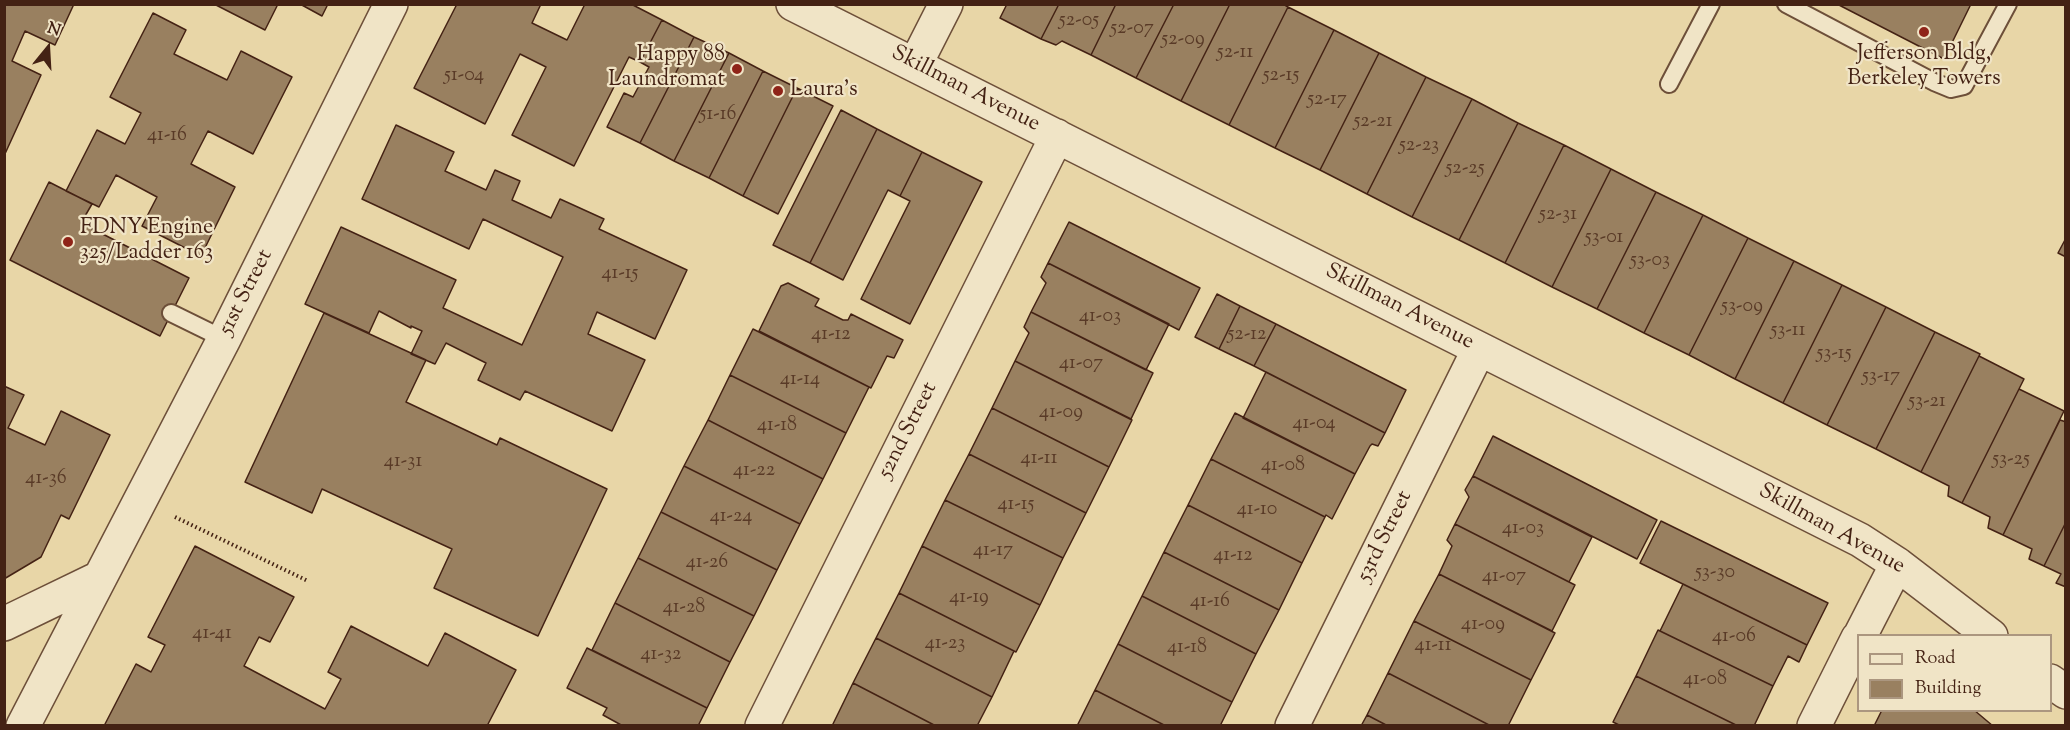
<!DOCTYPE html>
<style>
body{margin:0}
#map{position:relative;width:2070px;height:730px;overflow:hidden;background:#e8d6a7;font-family:"Sorts Mill Goudy",serif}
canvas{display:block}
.frame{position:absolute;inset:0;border:6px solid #442214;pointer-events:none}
.legend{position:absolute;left:1857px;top:634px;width:195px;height:78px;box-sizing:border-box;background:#f0e4c6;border:2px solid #ab967f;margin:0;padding:8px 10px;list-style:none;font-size:18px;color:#442214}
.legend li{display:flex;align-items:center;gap:12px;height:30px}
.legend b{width:30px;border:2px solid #ab967f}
.north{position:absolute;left:18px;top:18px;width:60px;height:60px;-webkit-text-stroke:4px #f0e4c6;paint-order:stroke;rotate:18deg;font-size:16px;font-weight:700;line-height:24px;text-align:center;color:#442214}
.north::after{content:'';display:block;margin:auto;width:21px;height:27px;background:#442214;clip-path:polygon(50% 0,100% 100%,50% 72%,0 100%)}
</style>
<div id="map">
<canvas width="2070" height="730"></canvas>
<div class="frame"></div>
<ul class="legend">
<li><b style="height:8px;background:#f0e4c6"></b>Road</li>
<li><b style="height:16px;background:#998060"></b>Building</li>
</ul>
<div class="north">N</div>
</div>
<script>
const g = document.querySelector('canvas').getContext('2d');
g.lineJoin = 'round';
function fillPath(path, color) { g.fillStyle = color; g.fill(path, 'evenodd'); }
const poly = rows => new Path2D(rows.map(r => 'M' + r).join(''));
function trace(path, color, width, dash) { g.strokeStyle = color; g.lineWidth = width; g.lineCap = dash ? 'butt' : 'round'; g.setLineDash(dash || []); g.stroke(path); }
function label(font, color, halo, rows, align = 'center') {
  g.font = font + ' "Sorts Mill Goudy",serif'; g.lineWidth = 4.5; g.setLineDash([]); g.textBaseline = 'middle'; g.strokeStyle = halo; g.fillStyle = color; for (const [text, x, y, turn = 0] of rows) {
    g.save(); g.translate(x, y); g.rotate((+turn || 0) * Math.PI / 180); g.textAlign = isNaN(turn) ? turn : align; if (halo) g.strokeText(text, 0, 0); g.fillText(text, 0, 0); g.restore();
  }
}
const building = poly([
 [4,4,74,4,55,45,25,31,12,61,41,75,4,156,4,4],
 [214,4,278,4,265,30,214,4],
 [300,4,328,4,322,16,300,4],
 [457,4,541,4,532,23,567,40,585,4,631,4,662,20,640,62,629,57,574,166,512,135,546,67,520,54,485,124,414,88,457,4],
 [1007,4,1059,4,1041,39,1000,18,1007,4],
 [1059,4,1116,4,1091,55,1062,41,1056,45,1041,39,1059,4],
 [1116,4,1174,4,1136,78,1091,55,1116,4],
 [1174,4,1230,4,1181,101,1136,78,1174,4],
 [1230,4,1283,4,1288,7,1229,125,1181,101,1230,4],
 [1837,4,1971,4,1944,59,1837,4],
 [1288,7,1334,30,1275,148,1229,125,1288,7],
 [153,13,186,30,174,54,227,80,241,51,292,77,253,154,208,131,191,164,235,187,201,256,142,226,157,197,116,175,99,207,66,191,97,130,125,144,141,113,110,97,153,13],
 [662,20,694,37,640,143,607,127,624,93,633,97,649,67,640,62,662,20],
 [1334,30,1379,53,1320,170,1275,148,1334,30],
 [694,37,729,53,674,161,640,143,694,37],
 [729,53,763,71,709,178,674,161,729,53],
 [1379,53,1426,77,1367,194,1320,170,1379,53],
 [763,71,797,88,743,196,709,178,763,71],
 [1426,77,1472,99,1412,217,1367,194,1426,77],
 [797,88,833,106,778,214,743,196,797,88],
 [1472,99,1518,123,1459,240,1412,217,1472,99],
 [841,110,877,129,810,263,773,245,841,110],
 [1518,123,1564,145,1505,263,1459,240,1518,123],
 [396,125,454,152,445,171,486,190,495,170,520,181,512,200,551,218,560,199,604,219,599,229,687,270,655,339,597,312,588,334,645,360,612,431,525,391,520,400,478,380,486,363,446,343,435,364,411,354,422,331,411,326,411,328,379,311,369,333,305,304,341,227,456,280,443,308,522,345,563,257,483,219,469,249,362,199,396,125],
 [877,129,922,152,900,196,888,190,843,280,810,263,877,129],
 [1564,145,1611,169,1552,287,1505,263,1564,145],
 [922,152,982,182,910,324,861,299,910,201,900,196,922,152],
 [1611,169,1656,192,1597,309,1552,287,1611,169],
 [49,182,92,204,81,223,189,278,160,336,10,260,49,182],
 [1656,192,1703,215,1644,333,1597,309,1656,192],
 [1703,215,1748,238,1689,355,1644,333,1703,215],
 [1069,222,1200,288,1179,330,1048,263,1069,222],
 [1748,238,1794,261,1735,379,1689,355,1748,238],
 [2066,238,2066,257,2058,253,2066,238],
 [1794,261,1842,285,1783,403,1735,379,1794,261],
 [1048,263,1169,324,1146,370,1031,312,1046,283,1041,277,1048,263],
 [788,283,819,299,815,306,843,320,848,320,851,314,903,340,894,358,887,356,871,388,759,331,781,286,788,283],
 [1842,285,1886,307,1827,425,1783,403,1842,285],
 [1217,294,1240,306,1219,349,1195,337,1217,294],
 [1240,306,1276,324,1254,366,1219,349,1240,306],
 [1886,307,1935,332,1876,449,1827,425,1886,307],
 [1031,312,1153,373,1131,419,1015,361,1029,333,1024,327,1031,312],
 [324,313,426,360,406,402,497,445,500,438,607,489,538,636,434,588,452,549,322,489,312,513,245,482,324,313],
 [1276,324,1406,390,1385,433,1254,366,1276,324],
 [753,329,869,387,846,433,730,375,753,329],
 [1935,332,1980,354,1921,472,1876,449,1935,332],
 [1979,356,2024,379,1962,503,1948,496,1949,486,1921,472,1979,356],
 [1015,361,1132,420,1109,467,992,408,1015,361],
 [1266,372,1385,433,1378,446,1372,444,1370,446,1355,474,1243,418,1266,372],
 [730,375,846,433,823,479,708,420,730,375],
 [4,386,24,395,8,428,45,445,61,411,110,435,69,519,61,515,41,557,4,579,4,386],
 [2019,389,2064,411,2003,535,1988,528,1990,517,1962,503,2019,389],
 [992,408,1109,467,1086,513,969,454,992,408],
 [1235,413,1355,474,1332,519,1326,515,1325,517,1211,459,1235,413],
 [708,420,823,479,800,524,684,466,708,420],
 [2060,420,2066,422,2066,522,2044,566,2029,559,2032,549,2003,535,2060,420],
 [1493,436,1657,520,1637,559,1473,476,1493,436],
 [969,454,1086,513,1063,558,945,500,969,454],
 [1211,459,1325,517,1302,563,1188,505,1211,459],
 [684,466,800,524,777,570,661,512,684,466],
 [1473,476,1592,537,1569,582,1455,524,1469,497,1465,490,1473,476],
 [945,500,1063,558,1040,605,922,546,945,500],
 [1188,505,1302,563,1279,610,1164,552,1188,505],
 [661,512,777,570,754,616,638,558,661,512],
 [1661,521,1828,603,1807,645,1640,563,1661,521],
 [2066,522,2066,587,2056,583,2061,574,2044,566,2066,522],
 [1455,524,1575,585,1552,631,1439,574,1452,546,1447,540,1455,524],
 [195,546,294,597,270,642,259,637,244,666,325,709,341,679,328,672,351,626,428,666,445,633,516,670,487,726,104,726,136,664,151,672,165,645,148,637,195,546],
 [922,546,1040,605,1016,652,899,593,922,546],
 [1164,552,1279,610,1256,654,1142,596,1164,552],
 [638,558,754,616,730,662,615,603,638,558],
 [1439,574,1555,633,1531,680,1414,621,1439,574],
 [1683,584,1807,645,1799,662,1788,656,1773,686,1660,631,1683,584],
 [899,593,1014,651,992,697,876,638,899,593],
 [1142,596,1256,654,1232,702,1118,644,1142,596],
 [615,603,730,662,707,708,592,650,615,603],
 [1414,621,1531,680,1508,726,1491,726,1388,673,1414,621],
 [1658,630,1773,686,1754,726,1738,726,1636,676,1658,630],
 [876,638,992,697,977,726,936,726,853,683,876,638],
 [1118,644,1232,702,1220,726,1166,726,1095,690,1118,644],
 [587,648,707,708,698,726,623,726,603,715,607,708,567,688,587,648],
 [1388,673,1491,726,1388,726,1367,715,1388,673],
 [1636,676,1738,726,1621,726,1613,722,1636,676],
 [853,683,936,726,832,726,853,683],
 [1095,690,1166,726,1077,726,1095,690],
 [1882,710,1974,710,1993,726,1874,726,1882,710],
 [1367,715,1388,726,1361,726,1367,715]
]);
const path = poly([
 [175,517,308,581]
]);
const service = poly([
 [1786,4,1934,82,1951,89,1964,86,2008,4],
 [1669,84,1711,4],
 [171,313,224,339]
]);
const minor = poly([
 [793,4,1860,540,1897,564,1991,636],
 [915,65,946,4],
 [4,624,97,579],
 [1860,636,1897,564],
 [2050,681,2066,692],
 [23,726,224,339,391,4],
 [762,726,1057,136],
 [1292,726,1479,349],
 [1814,726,1858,638]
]);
const markers = [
 [1924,32,6,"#8f2418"],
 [737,69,6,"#8f2418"],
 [778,91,6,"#8f2418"],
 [68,242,6,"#8f2418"]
];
const numberNames = [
 ["52-05",1079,22],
 ["52-07",1132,30],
 ["52-09",1183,41],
 ["52-11",1235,54],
 ["51-04",464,77],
 ["52-15",1281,77],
 ["52-17",1327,101],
 ["51-16",718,116],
 ["52-21",1373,123],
 ["41-16",167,137],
 ["52-23",1419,147],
 ["52-25",1465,170],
 ["52-31",1558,216],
 ["53-01",1604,239],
 ["53-03",1650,262],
 ["41-15",620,275],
 ["53-09",1742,308],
 ["41-03",1100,318],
 ["53-11",1788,332],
 ["41-12",831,336],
 ["52-12",1247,336],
 ["53-15",1834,355],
 ["41-07",1081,365],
 ["53-17",1881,378],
 ["41-14",800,381],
 ["53-21",1927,403],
 ["41-09",1061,414],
 ["41-04",1314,425],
 ["41-18",777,427],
 ["41-11",1039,460],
 ["53-25",2011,461],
 ["41-31",403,463],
 ["41-08",1283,467],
 ["41-22",754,472],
 ["41-36",46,480],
 ["41-15",1016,506],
 ["41-10",1257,511],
 ["41-24",731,518],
 ["41-03",1523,530],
 ["41-17",993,552],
 ["41-12",1233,557],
 ["41-26",707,564],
 ["53-30",1715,574],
 ["41-07",1504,578],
 ["41-19",969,599],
 ["41-16",1210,603],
 ["41-28",684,609],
 ["41-09",1483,626],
 ["41-41",212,635],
 ["41-06",1734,638],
 ["41-23",945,645],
 ["41-11",1433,647],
 ["41-18",1187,649],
 ["41-32",661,656],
 ["41-08",1705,681]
];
const poiNames = [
 ["Jefferson Bldg,",1924,55,"center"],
 ["Berkeley Towers",1924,80,"center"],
 ["Happy 88",725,56,"right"],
 ["Laundromat",725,81,"right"],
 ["Laura's",790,91],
 ["FDNY Engine",80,229],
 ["325/Ladder 163",80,254]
];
const streetNames = [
 ["Skillman Avenue",965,90,27],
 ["51st Street",247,293,-63],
 ["Skillman Avenue",1399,308,27],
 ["52nd Street",909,431,-63],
 ["Skillman Avenue",1831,530,29],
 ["53rd Street",1386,537,-64]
];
fillPath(building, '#998060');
trace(building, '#442214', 1.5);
trace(service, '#6d4f39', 20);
trace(minor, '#6d4f39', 36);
trace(path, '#442214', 4, [1.5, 3]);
trace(service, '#f0e4c6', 16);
trace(minor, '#f0e4c6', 33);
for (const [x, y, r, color] of markers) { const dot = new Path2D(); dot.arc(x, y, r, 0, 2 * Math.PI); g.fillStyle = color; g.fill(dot); trace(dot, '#f0e4c6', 2); }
label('20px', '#593a27', null, numberNames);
label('22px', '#442214', '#f0e4c6', poiNames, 'left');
label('22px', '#442214', '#f0e4c6', streetNames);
</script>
